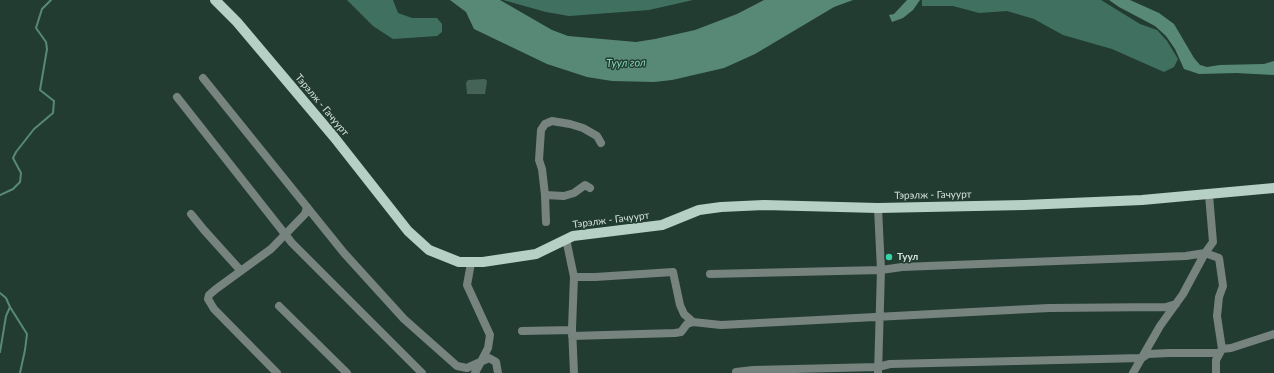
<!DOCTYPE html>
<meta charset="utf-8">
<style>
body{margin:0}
canvas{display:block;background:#223c32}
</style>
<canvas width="1274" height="373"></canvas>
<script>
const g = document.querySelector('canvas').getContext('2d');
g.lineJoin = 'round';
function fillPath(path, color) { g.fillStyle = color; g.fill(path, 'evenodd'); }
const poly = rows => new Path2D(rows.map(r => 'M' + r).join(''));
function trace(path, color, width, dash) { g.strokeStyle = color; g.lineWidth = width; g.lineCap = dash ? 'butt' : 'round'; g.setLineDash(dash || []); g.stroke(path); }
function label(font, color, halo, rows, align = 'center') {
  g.font = font + ' Lato,sans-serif'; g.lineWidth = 3; g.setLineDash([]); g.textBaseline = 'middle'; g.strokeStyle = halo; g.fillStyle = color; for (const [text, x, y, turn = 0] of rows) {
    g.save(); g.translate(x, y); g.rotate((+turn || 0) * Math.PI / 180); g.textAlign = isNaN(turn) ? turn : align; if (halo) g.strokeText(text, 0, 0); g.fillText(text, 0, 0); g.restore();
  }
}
const green = poly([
 [485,79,487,81,485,94,467,94,466,83,468,80]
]);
const forest = poly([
 [347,0,393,0,398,13,412,18,437,18,442,24,442,32,437,36,393,39,373,26],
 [503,0,693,0,649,10,569,16,546,12],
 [922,0,1101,0,1140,24,1157,30,1167,41,1178,59,1174,67,1164,72,1112,49,1063,35,1034,19,1007,11,979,13,953,6,922,6]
]);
const water = poly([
 [450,0,500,0,552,30,568,36,636,42,655,39,695,30,737,14,764,0,853,0,834,7,755,54,724,68,672,80,654,82,612,81,587,77,547,64,474,29,466,12],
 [907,0,920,0,913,10,903,18,892,22,889,15,894,14],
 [1109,0,1130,0,1159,13,1174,24,1194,58,1200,65,1207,67,1220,65,1264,64,1274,61,1274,75,1236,73,1199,74,1184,69,1175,49,1166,36,1155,26,1119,7]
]);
const stream = poly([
 [0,195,13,189,20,182,21,173,13,158,16,152,34,129,53,113,54,101,40,90,47,49,46,42,36,28,42,9,51,0],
 [0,293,6,298,10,307,27,334,25,350,20,373],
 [0,352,6,316,10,307]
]);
const minor = poly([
 [203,78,344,253,404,319,457,366,467,368,489,358,496,362,498,373],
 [177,97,292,243,422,373],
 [545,195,564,196,574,193,585,185,590,188],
 [191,214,204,230,241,271],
 [546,222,545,195,542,169,539,160,541,130,545,124,552,121,570,124,583,128,597,136,601,143],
 [566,239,574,277,572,328,574,373],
 [471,263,467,285,490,335,488,348,475,373],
 [710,274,881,270,902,267,1186,256,1205,253,1213,242,1209,195],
 [574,277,595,277,673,272,680,305,684,314,693,322],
 [279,306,347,373],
 [522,331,572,330],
 [572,336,675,333,681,332,687,324,693,322,721,325,1049,308,1166,307,1176,304],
 [1222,349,1231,348,1274,334],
 [736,372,753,370,878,367,890,364,1142,358,1148,354,1169,353,1218,353],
 [277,373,214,309,208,299,209,295,216,289,271,249,305,214,307,207],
 [878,373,881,270,878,208],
 [1133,373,1160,326,1183,294,1205,253,1219,258,1223,286,1219,297,1217,316,1222,349,1216,360,1216,373]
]);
const major = poly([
 [215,0,237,22,334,137,408,231,429,250,459,262,483,262,536,254,573,236,662,225,699,210,721,207,764,205,878,208,1024,205,1142,200,1274,188]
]);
const markers = [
 [889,257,4,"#36d4a7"]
];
const streetNames = [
 ["Тэрэлж - Гачуурт",322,105,50],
 ["Тэрэлж - Гачуурт",933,195,-1],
 ["Тэрэлж - Гачуурт",611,220,-7]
];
const poiNames = [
 ["Туул",897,257]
];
const waterNames = [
 ["Туул гол",626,63,-1]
];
fillPath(green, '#466357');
fillPath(forest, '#40705f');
fillPath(water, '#588976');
trace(stream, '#588976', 2);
trace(minor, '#77837e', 8);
trace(major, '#b7d0c6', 10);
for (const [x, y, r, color] of markers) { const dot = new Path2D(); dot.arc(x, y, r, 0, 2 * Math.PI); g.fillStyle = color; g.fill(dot); trace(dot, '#223c32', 1.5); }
label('10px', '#d3e1db', '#223c32', streetNames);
label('bold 10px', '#d3e1db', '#223c32', poiNames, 'left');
label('italic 11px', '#84d4b7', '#223c32', waterNames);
</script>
